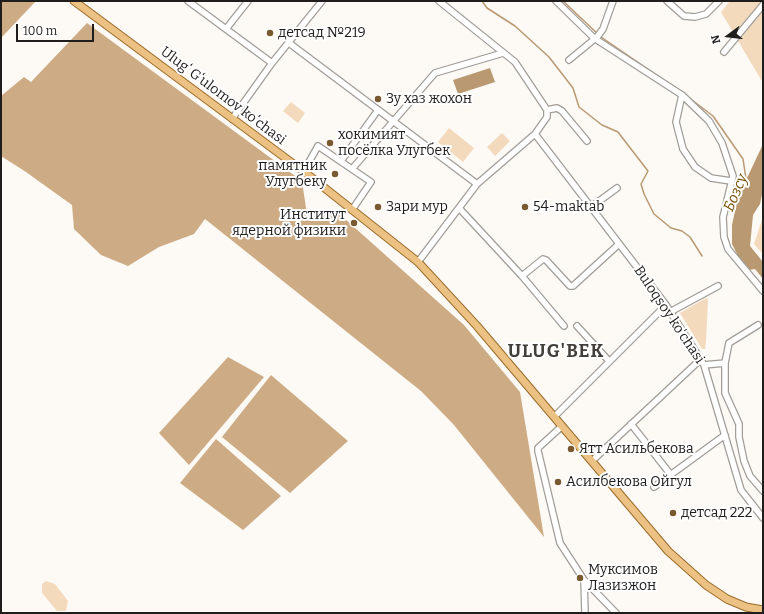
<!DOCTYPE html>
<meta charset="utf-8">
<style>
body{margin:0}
#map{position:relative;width:764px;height:614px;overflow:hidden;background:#fdf9f4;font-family:Bitter,serif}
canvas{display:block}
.frame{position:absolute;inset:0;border:2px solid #201e1d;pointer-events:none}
.north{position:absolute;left:708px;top:16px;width:40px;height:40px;-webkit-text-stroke:3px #fff;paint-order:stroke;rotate:255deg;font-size:11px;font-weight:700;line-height:16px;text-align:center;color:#201e1d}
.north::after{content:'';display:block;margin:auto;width:14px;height:18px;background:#201e1d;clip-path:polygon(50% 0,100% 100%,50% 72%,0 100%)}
.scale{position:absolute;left:16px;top:24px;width:78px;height:18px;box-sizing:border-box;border:2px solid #201e1d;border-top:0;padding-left:5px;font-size:12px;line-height:14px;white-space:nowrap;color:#201e1d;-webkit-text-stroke:3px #fff;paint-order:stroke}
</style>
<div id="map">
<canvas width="764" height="614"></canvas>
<div class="frame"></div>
<div class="north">N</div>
<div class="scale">100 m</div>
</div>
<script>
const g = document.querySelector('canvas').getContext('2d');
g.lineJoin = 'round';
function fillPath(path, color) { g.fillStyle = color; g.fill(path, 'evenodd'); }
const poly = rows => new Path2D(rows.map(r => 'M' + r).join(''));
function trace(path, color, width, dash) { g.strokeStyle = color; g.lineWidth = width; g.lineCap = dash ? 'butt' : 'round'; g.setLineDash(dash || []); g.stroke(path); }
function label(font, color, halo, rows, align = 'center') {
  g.font = font + ' Bitter,serif'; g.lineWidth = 4; g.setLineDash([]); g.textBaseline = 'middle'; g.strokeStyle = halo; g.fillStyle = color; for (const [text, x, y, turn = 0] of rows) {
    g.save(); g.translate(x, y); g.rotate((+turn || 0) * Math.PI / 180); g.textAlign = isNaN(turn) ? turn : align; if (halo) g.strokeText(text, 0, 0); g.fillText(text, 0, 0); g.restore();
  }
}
const green = poly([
 [730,1,763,1,763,83,721,12],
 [291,102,305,113,298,123,283,111],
 [449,128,474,148,463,162,438,142],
 [502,133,510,141,495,156,487,147],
 [763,217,763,254,754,244],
 [706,298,708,300,706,341,705,349,702,349,680,313],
 [46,581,55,584,68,601,66,611,57,611,42,593,42,584]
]);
const forest = poly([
 [1,1,36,1,1,38],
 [87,23,302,181,306,208,308,212,336,211,464,325,520,392,544,537,454,425,421,391,205,219,194,234,159,247,128,266,101,255,74,229,72,205,26,172,1,156,1,96,24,77,31,82],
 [228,357,264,377,189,465,159,433],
 [271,375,348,441,290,493,222,437],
 [216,439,281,496,243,530,180,483]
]);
const water = poly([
 [490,68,495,82,458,94,453,80],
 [763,144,763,190,760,204,753,215,750,246,763,262,763,279,755,269,749,270,740,260,732,244,732,225,740,188,748,176]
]);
const stream = poly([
 [482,1,487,8,515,26,549,57,573,88,579,107,602,125,618,132,621,136,648,171,641,184,644,194,654,214,671,228,682,231,690,237,702,256],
 [563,1,601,37,677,89],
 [688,97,713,116,743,159,746,179]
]);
const minor = poly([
 [188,1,272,63],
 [439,1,515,62,547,110],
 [556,1,594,38,682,95,709,121,722,143,733,176,723,217,724,237,728,249,763,291],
 [667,1,684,16,695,17,706,14,719,1],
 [226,29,248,1],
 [289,43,477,184],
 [724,52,763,5],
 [569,60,597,37,603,29,613,1],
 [682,95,676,122,683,149,695,167,711,178,731,181],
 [547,110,557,108,562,111,587,141],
 [232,119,272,63,322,1],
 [535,134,666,305,704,365,741,490,763,518],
 [341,161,378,110],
 [305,169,318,146,371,182,354,207],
 [352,169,435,73,503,53],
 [591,207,617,188],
 [459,208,522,276,564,326],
 [418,262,477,184,535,134,547,117,547,110],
 [522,276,543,259,546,260,570,286,573,286,619,244],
 [670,312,718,286],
 [758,325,729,343,725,363,725,393,739,424,739,437,744,461,750,476,763,491],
 [577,326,609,361],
 [704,365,725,363],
 [555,416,666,305],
 [631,424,671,475],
 [561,427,538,448,538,451,560,543,584,580,616,613],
 [593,460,701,359],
 [654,487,725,435],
 [584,580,585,613]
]);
const major = poly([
 [74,1,307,174,418,262,477,326,668,551,706,585,727,599,746,607,763,610]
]);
const markers = [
 [270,33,4,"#79592f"],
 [378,99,4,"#79592f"],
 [330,143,4,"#79592f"],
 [335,174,4,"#79592f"],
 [378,207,4,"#79592f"],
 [525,207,4,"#79592f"],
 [354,223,4,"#79592f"],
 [571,449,4,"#79592f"],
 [558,482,4,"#79592f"],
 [673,513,4,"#79592f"],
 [580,578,4,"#79592f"]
];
const poiNames = [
 ["детсад №219",278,33],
 ["Зу хаз жохон",386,99],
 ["хокимият",338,135],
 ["посёлка Улугбек",338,151],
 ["памятник",327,166,"right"],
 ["Улугбеку",327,182,"right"],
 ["Зари мур",386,207],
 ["54-maktab",533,207],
 ["Институт",346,215,"right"],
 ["ядерной физики",346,231,"right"],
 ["Ятт Асильбекова",579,449],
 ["Асилбекова Ойгул",566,482],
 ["детсад 222",681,513],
 ["Муксимов",588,570],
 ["Лазизжон",588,586]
];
const streetNames = [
 ["Ulugʻ Gʻulomov koʻchasi",223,96,37],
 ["Buloqsoy ko'chasi",669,315,56]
];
const waterNames = [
 ["Бозсу",736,193,-67]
];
const districtNames = [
 ["ULUG'BEK",556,352]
];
fillPath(green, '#f3dabd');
fillPath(forest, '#cdac85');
fillPath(water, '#b99972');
trace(stream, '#b99972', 1.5);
trace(minor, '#a19d99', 8);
trace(major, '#9c6d2b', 9);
trace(minor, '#fff', 5.5);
trace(major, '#ebc184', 7);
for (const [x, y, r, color] of markers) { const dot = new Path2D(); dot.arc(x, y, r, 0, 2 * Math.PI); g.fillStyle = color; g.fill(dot); trace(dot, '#fff', 1.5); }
label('14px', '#201e1d', '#fff', poiNames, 'left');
label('14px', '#201e1d', '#fff', streetNames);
label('italic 15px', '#774d06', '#fff', waterNames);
g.letterSpacing = '1px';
label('bold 18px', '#423f3b', '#fff', districtNames);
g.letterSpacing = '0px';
</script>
